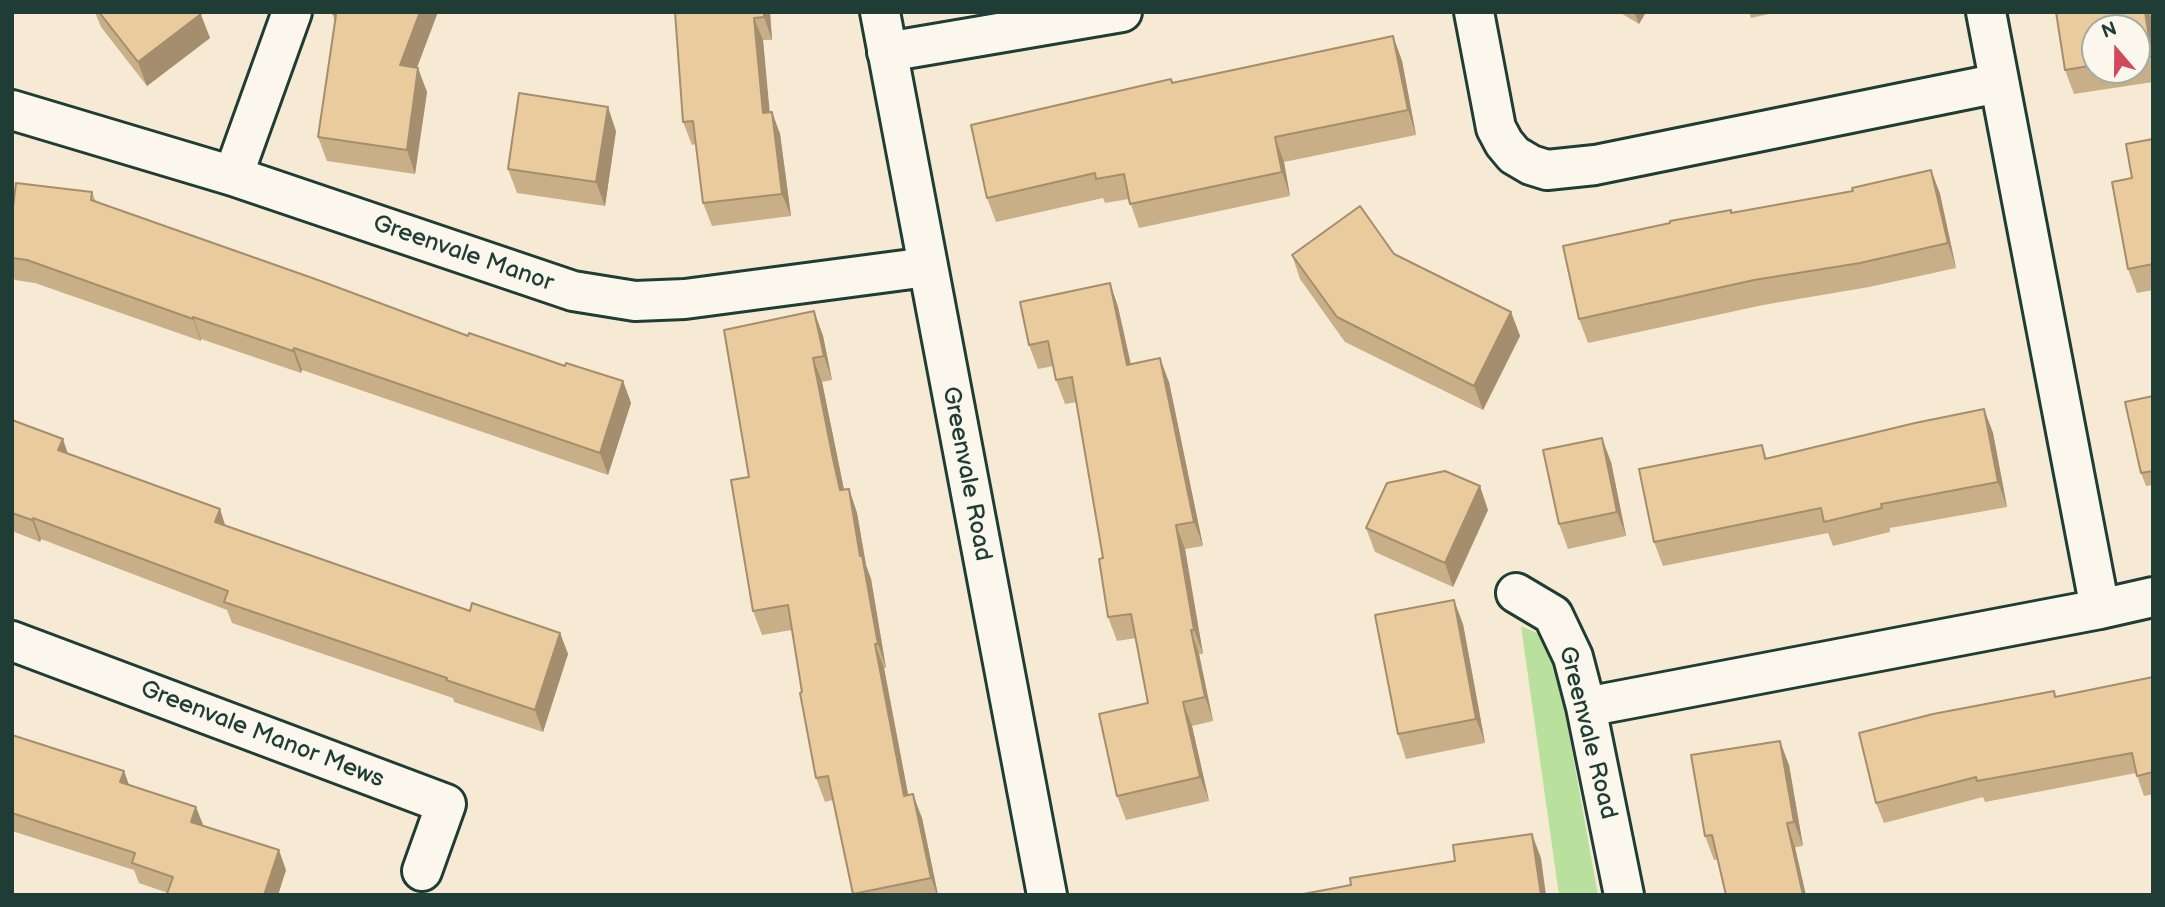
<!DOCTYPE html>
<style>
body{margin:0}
#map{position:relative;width:2165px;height:907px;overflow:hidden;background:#f6ead4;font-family:"Balsamiq Sans",sans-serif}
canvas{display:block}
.frame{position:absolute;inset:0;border:14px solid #1f3d34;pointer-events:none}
.north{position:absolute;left:2081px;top:14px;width:70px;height:70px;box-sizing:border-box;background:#fbf7ec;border:2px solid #a3ada2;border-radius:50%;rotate:340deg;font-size:19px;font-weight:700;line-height:28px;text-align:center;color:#1f3d34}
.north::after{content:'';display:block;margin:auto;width:24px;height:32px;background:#d1495b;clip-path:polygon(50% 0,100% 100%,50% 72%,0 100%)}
</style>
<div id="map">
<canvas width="2165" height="907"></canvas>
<div class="frame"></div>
<div class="north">N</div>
</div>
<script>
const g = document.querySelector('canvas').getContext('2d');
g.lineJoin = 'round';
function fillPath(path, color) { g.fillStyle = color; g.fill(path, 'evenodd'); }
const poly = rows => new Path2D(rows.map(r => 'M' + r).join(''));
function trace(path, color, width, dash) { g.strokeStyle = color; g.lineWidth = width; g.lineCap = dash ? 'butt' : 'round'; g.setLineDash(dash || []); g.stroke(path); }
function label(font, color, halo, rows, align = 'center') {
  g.font = font + ' "Balsamiq Sans",sans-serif'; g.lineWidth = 7; g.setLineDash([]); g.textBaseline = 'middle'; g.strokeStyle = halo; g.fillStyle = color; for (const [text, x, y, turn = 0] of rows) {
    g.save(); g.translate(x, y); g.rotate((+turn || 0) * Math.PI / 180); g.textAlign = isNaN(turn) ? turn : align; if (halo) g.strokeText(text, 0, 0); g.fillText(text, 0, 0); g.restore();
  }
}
const green = poly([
 [1521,626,1539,634,1555,656,1598,895,1559,895]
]);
const minor = poly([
 [880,12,1047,895],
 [1474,12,1496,128,1504,143,1514,155,1531,165,1547,170,1595,165,1999,83],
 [887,52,1122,12],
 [12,110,233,176,573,291,635,301,685,299,927,267],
 [233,176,292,12],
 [1516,593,1553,615,1573,657,1586,707,1624,895],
 [2100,609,2153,597],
 [12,641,446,804,422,871],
 [1586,707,2100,609,1986,12]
]);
const wall = poly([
 [95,12,202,12,201,15,210,38,147,86,101,27],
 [332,12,417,68,427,92,415,174,327,161,318,137,335,22],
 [675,12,770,12,772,40,763,40,769,112,772,112,780,134,791,216,712,226,703,203,696,144,692,145,683,122],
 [1619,12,1646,12,1639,24],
 [1749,12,1778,12,1751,18],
 [2056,12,2150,12,2153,30,2153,82,2074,94,2065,70],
 [2095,28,2137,28,2137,70,2095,70],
 [1393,36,1402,61,1416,135,1284,162,1290,196,1139,228,1129,199,1105,203,1103,198,996,222,987,198,1173,82],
 [616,131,605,206,517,193,508,169],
 [2153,139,2153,290,2137,293,2128,269,2132,178],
 [1931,170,1940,194,1956,268,1869,287,1763,305,1588,343,1579,319,1732,213,1853,191],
 [92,192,96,202,468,336,565,366,623,381,631,403,608,475,302,370,301,373,201,339,201,341,35,283,15,280,12,273,12,215],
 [1292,255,1511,312,1520,336,1483,410,1345,342,1300,279],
 [1110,283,1118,307,1131,364,1169,382,1203,546,1185,549,1203,654,1199,654,1213,721,1192,726,1209,801,1126,820,1117,796,1148,703,1136,638,1117,641,1108,617,1103,558,1076,402,1065,404,1056,380,1053,366,1038,369,1029,345],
 [814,311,823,336,832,380,822,382,844,490,849,489,857,513,866,565,871,579,886,668,884,668,908,795,922,818,938,895,853,895,833,800,825,802,816,778,792,630,762,635,753,611],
 [2153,396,2153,485,2146,486,2141,473],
 [1984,409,1993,433,2007,507,1890,528,1890,532,1833,546,1828,533,1663,566,1654,542,1762,445,1767,459],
 [12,420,68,454,226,526,470,611,560,633,568,654,543,732,454,702,453,698,232,623,227,610,41,539,40,542,12,531],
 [1611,462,1626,536,1568,549,1559,524],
 [1488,510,1453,587,1375,552,1366,528],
 [1463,624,1485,743,1406,759,1398,734],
 [2153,677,2153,794,2144,796,2136,773,1985,802,1983,797,1884,823,1876,803,2054,691,2056,697],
 [12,735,124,771,129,785,286,870,278,895,168,895,168,893,139,883,134,870,12,831],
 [1789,765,1803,846,1714,860,1705,836]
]);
const shadedWall = poly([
 [194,12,202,12,201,15,210,38,147,86,138,62],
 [420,12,438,12,409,89,400,65],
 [764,12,770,12,772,40,764,17],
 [1634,12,1646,12,1639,24],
 [2145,12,2150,12,2153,30,2153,58],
 [754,18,763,40,772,136,763,113],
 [1393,36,1402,61,1416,135,1408,110],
 [418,68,427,92,415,174,407,150],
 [608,107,616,131,605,206,596,182],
 [772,112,780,134,791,216,782,194],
 [1275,137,1284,162,1290,196,1282,172],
 [1931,170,1940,194,1956,268,1948,243],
 [1110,283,1118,307,1136,389,1127,365],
 [814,311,823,336,832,380,824,356],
 [1511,312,1520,336,1483,410,1474,386],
 [193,317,201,339,201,341,193,319],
 [294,348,302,370,301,373,293,351],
 [813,358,822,382,849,514,840,490],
 [1160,358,1169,382,1203,546,1194,522],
 [623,381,631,403,608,475,600,453],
 [1984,409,1993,433,2007,507,1998,482],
 [1602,438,1611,462,1626,536,1617,512],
 [63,439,70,460,58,450],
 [1480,486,1488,510,1453,587,1445,563],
 [849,489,857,513,866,565,871,579,886,668,878,644,860,556],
 [220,509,227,531,215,522],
 [33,518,41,539,40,542,32,520],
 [1176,525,1185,549,1203,654,1194,630],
 [1454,600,1463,624,1485,743,1476,719],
 [1191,630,1199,654,1213,721,1205,697],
 [560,633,568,654,543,732,535,710],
 [875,644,884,668,913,820,904,796],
 [1183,702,1192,726,1209,801,1200,777],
 [1780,741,1789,765,1803,846,1794,822],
 [124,771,131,791,120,782],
 [913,794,922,818,938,895,937,895,931,878],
 [196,807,204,827,191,822],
 [1787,823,1795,847,1806,895,1803,895],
 [1532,834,1541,858,1546,895,1541,895],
 [279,850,286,870,278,895,264,895]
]);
const building = poly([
 [99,12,199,12,201,14,138,62,99,12],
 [332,12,420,12,400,65,418,68,407,150,318,137,336,15,332,13,332,12],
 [675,12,764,12,764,17,754,18,763,113,772,112,782,194,703,203,693,121,683,122,675,12],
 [2056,12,2145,12,2152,56,2137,59,2137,28,2095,28,2095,65,2065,70,2056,12],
 [1393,36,1408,110,1275,137,1282,172,1130,204,1124,174,1096,179,1095,173,987,198,971,125,1171,79,1172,83,1393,36],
 [519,93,608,107,596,182,508,169,519,93],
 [2153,139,2153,264,2128,269,2112,182,2132,178,2126,144,2153,139],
 [1931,170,1948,243,1860,263,1754,280,1579,319,1563,246,1670,223,1670,221,1731,210,1731,213,1853,191,1852,188,1931,170],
 [16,183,92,192,91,200,318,280,468,336,469,333,565,366,566,363,623,381,600,453,294,348,293,351,193,317,193,319,27,260,12,258,12,215,16,183],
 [1360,206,1394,254,1511,312,1474,386,1337,317,1292,255,1360,206],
 [1110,283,1127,365,1160,358,1194,522,1176,525,1194,630,1191,630,1205,697,1183,702,1200,777,1117,796,1099,714,1148,703,1131,614,1108,617,1099,559,1103,558,1072,377,1056,380,1048,341,1029,345,1020,302,1110,283],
 [814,311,824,356,813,358,833,459,840,490,849,489,860,556,862,555,878,644,875,644,904,796,913,794,931,878,853,894,828,776,816,778,800,693,802,692,788,605,753,611,731,480,749,477,724,330,814,311],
 [2153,396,2153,471,2141,473,2125,402,2153,396],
 [1984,409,1998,482,1881,504,1882,508,1824,522,1821,508,1654,542,1639,469,1762,445,1765,459,1915,423,1984,409],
 [12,420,63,439,58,450,220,509,215,522,470,611,472,603,560,633,535,710,446,680,447,678,224,602,228,591,33,518,32,520,12,513,12,420],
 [1602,438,1617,512,1559,524,1543,450,1602,438],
 [1445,471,1480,486,1445,563,1366,528,1387,483,1445,471],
 [1454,600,1476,719,1398,734,1375,615,1454,600],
 [2153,677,2153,772,2137,776,2132,753,1977,781,1976,777,1876,803,1859,733,1933,714,2054,691,2055,697,2153,677],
 [12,735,124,771,120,782,196,807,191,822,279,850,264,895,171,895,167,894,173,877,132,863,135,853,12,813,12,735],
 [1780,741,1794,822,1787,823,1803,895,1726,895,1712,835,1705,836,1691,755,1780,741],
 [1532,834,1541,895,1298,895,1351,885,1350,878,1455,861,1453,845,1532,834]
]);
const streetNames = [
 ["Greenvale Manor",463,254,19],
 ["Greenvale Road",966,474,79],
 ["Greenvale Road",1587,733,76],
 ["Greenvale Manor Mews",262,735,21]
];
fillPath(green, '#b9e19d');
trace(minor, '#1f3d34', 44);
trace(minor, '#fbf7ec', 38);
fillPath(wall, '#c9af87');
fillPath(shadedWall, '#a48e6e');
fillPath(building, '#eacb9d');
trace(building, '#a48e6e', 2);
label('24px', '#1f3d34', '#fbf7ec', streetNames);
</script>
